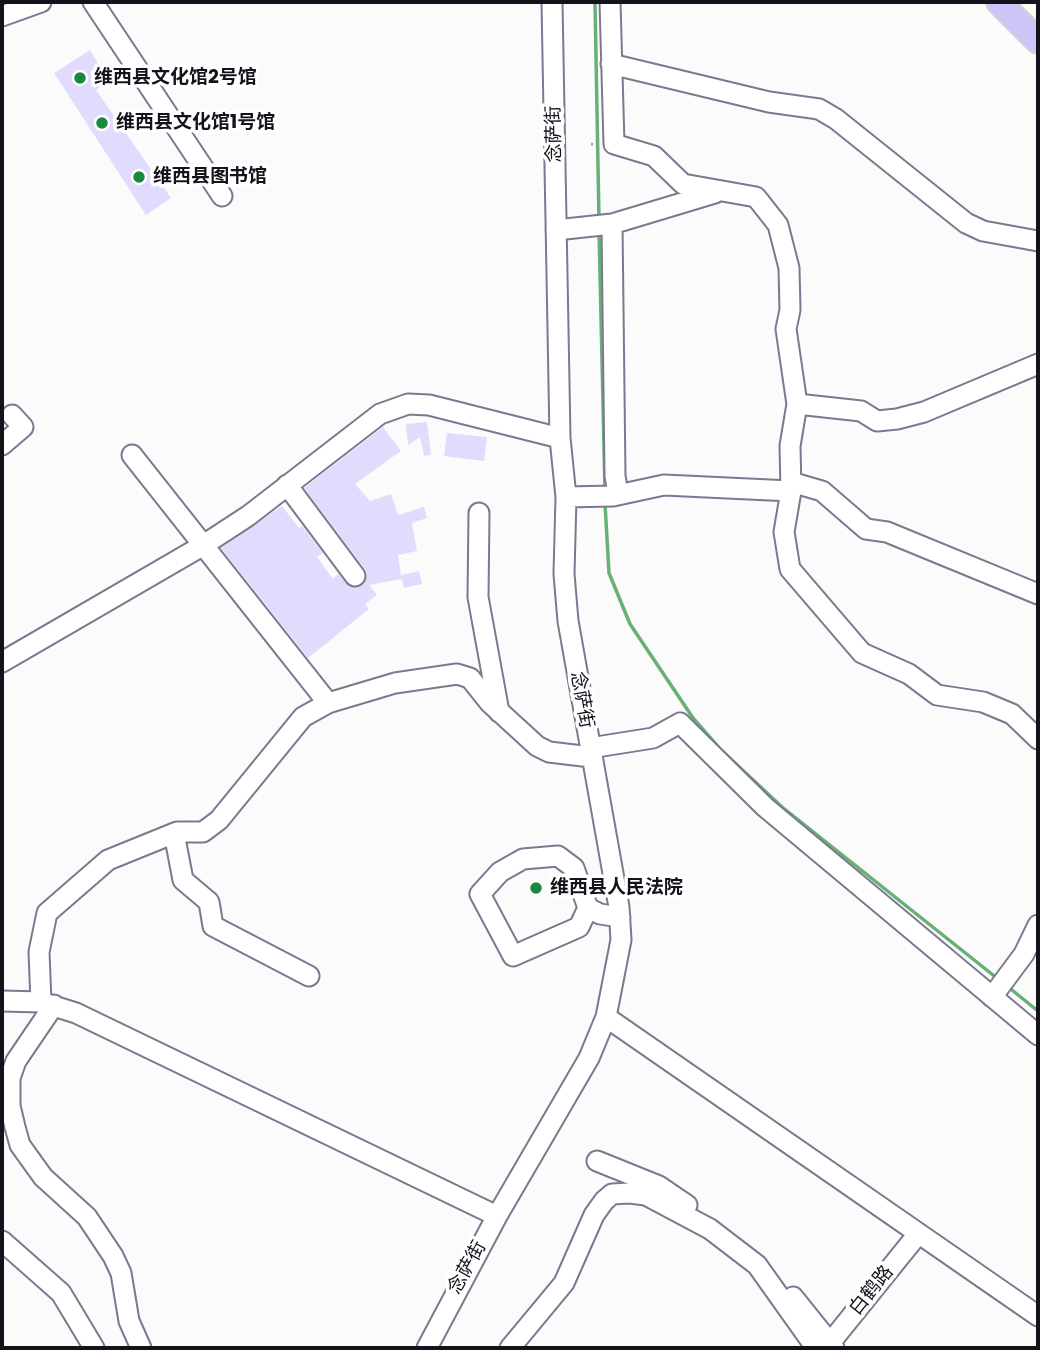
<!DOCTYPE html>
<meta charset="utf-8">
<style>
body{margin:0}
#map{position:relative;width:1040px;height:1350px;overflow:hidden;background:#fbfbfb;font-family:Poppins,sans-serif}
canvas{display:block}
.frame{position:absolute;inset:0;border:4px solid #14131c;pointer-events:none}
</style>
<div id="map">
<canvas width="1040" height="1350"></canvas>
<div class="frame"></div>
</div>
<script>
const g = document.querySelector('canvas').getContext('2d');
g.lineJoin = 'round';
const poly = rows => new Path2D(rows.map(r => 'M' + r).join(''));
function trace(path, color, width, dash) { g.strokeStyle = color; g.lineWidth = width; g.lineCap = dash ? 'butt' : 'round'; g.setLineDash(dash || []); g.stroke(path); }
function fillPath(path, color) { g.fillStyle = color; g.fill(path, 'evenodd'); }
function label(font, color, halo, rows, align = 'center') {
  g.font = font + ' Poppins,"Noto Sans SC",sans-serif'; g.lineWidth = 7; g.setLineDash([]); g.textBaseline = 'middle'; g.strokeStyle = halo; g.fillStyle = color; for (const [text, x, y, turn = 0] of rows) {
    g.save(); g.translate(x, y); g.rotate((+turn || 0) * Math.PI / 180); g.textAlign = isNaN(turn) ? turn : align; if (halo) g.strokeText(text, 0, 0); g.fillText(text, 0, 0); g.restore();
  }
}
const stream = poly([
 [595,2,599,220],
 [599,231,605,489],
 [605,504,609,573,630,624,693,718,720,749,782,807,998,979],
 [1007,986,1038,1011]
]);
const building = poly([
 [90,50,98,63,94,65,106,83,96,90,171,198,146,215,54,73],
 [427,422,431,455,424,456,420,437,408,445,406,424],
 [383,427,401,451,355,484,370,501,391,494,398,515,424,507,427,518,412,523,417,551,398,555,401,575,419,571,422,584,404,588,402,579,369,585,377,595,365,604,369,609,308,658,221,548,282,506,299,528,302,526,323,553,317,557,333,579,338,574,350,587,363,585,367,575,365,569,304,488],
 [447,433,487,437,484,461,444,456]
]);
const path = poly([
 [591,144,598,145]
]);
const minor = poly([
 [93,2,222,196],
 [610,2,614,144,654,156,683,184,756,197,778,225,789,268,790,310,786,329,797,404,790,446,791,491,784,532,790,569,862,653,909,674,937,695,983,702,1012,714,1038,739],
 [2,16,41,2],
 [611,64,769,102,819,109,836,119,966,223,983,231,1038,241],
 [612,224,615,476,618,494],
 [556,230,612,224,715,193],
 [797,404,861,411,877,421,897,419,924,412,1038,364],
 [2,445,23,427,12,415],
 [132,455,328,703],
 [791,482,822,491,866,529,887,532,1038,594],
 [287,485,355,576],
 [566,497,613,496,664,485,791,491],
 [479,513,478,597,499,712],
 [2,662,202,546,248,516,380,414,408,404,429,405,560,438],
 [590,748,653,738,680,723,765,807,1038,1035],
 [174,833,183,880,209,902,213,926,309,976],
 [588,908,579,927,513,956,480,894,500,872,523,859,558,856,574,868,588,908,600,914,620,917],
 [992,997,1024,954,1038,925],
 [2,1001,41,1002,76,1013,497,1216],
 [41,1002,39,952,47,913,108,860,177,832,203,832,219,820,303,717,328,703,395,683,457,674,470,678,490,703,537,746,549,752,591,757],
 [54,1005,16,1061,10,1078,10,1106,15,1127,20,1145,43,1177,87,1217,113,1256,121,1273,129,1321,141,1348],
 [606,1017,1038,1316],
 [597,1161,659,1186,687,1205],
 [2,1241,61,1293,94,1348],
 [793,1297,834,1348],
 [830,1343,918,1234],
 [427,1348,497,1216,589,1058,606,1017,621,940,619,907,568,621,564,574,566,497,560,438,552,2],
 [510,1348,564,1283,594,1215,604,1201,612,1194,629,1193,646,1195,710,1229,757,1265,816,1348]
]);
const major = poly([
 [999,2,1038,41]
]);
const markers = [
 [80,78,7,"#198840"],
 [102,123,7,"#198840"],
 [139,177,7,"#198840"],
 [536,888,7,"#198840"]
];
const poiNames = [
 ["维西县文化馆2号馆",94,78],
 ["维西县文化馆1号馆",116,123],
 ["维西县图书馆",153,177],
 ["维西县人民法院",550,888]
];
const streetNames = [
 ["念萨街",555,134,-91],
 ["念萨街",581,700,80],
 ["念萨街",468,1268,-61],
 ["白鹤路",872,1291,-51]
];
trace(stream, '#67b076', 3.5);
fillPath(building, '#e1dcfd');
trace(minor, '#7b7890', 23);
trace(major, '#d5d5d6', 28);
trace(path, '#9d9da0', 2.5, [2, 5]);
trace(minor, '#fff', 19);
trace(major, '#cec4f7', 24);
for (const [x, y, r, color] of markers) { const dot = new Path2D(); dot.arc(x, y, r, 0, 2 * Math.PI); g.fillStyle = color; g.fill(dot); trace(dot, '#fff', 2.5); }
label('bold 19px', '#14131c', '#fff', poiNames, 'left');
label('19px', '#14131c', '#fff', streetNames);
</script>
